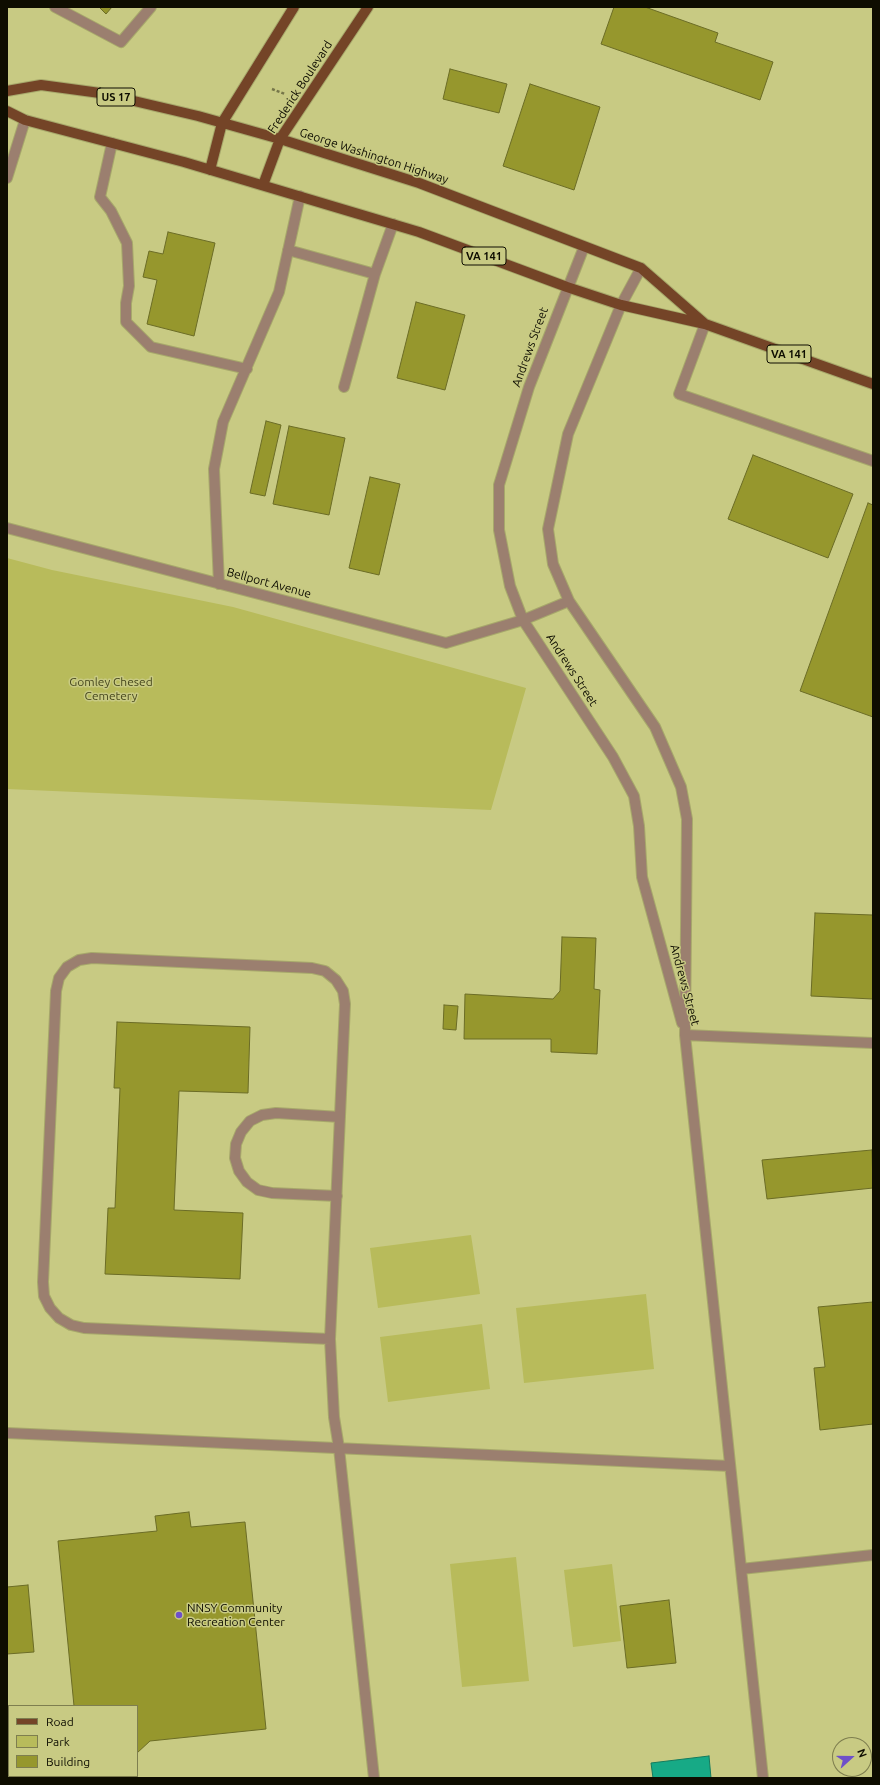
<!DOCTYPE html>
<style>
body{margin:0}
#map{position:relative;width:880px;height:1785px;overflow:hidden;background:#c8ca83;font-family:Ubuntu,sans-serif}
canvas{display:block}
.frame{position:absolute;inset:0;border:8px solid #0e0d00;pointer-events:none}
.legend{position:absolute;left:8px;top:1705px;width:130px;height:72px;box-sizing:border-box;background:#c8ca83;border:1px solid #7e7e4f;margin:0;padding:5px 7px;list-style:none;font-size:12px;color:#0e0d00}
.legend li{display:flex;align-items:center;gap:8px;height:20px}
.legend b{width:20px;border:1px solid #7e7e4f}
.north{position:absolute;left:832px;top:1737px;width:40px;height:40px;box-sizing:border-box;background:#c8ca83;border:1px solid #7e7e4f;border-radius:50%;rotate:69deg;font-size:11px;font-weight:700;line-height:16px;text-align:center;color:#0e0d00}
.north::after{content:'';display:block;margin:auto;width:14px;height:18px;background:#6e50c9;clip-path:polygon(50% 0,100% 100%,50% 72%,0 100%)}
</style>
<div id="map">
<canvas width="880" height="1785"></canvas>
<div class="frame"></div>
<ul class="legend">
<li><b style="height:5px;background:#744427"></b>Road</li>
<li><b style="height:11px;background:#b8bb5b"></b>Park</li>
<li><b style="height:11px;background:#96972d"></b>Building</li>
</ul>
<div class="north">N</div>
</div>
<script>
const g = document.querySelector('canvas').getContext('2d');
g.lineJoin = 'round';
function fillPath(path, color) { g.fillStyle = color; g.fill(path, 'evenodd'); }
const poly = rows => new Path2D(rows.map(r => 'M' + r).join(''));
function trace(path, color, width, dash) { g.strokeStyle = color; g.lineWidth = width; g.lineCap = dash ? 'butt' : 'round'; g.setLineDash(dash || []); g.stroke(path); }
function label(font, color, halo, rows, align = 'center') {
  g.font = font + ' Ubuntu,sans-serif'; g.lineWidth = 3; g.setLineDash([]); g.textBaseline = 'middle'; g.strokeStyle = halo; g.fillStyle = color; for (const [text, x, y, turn = 0] of rows) {
    g.save(); g.translate(x, y); g.rotate((+turn || 0) * Math.PI / 180); g.textAlign = isNaN(turn) ? turn : align; if (halo) g.strokeText(text, 0, 0); g.fillText(text, 0, 0); g.restore();
  }
}
const green = poly([
 [7,558,52,570,233,607,526,688,491,810,7,789],
 [471,1235,480,1294,378,1308,370,1248],
 [646,1294,654,1369,524,1383,516,1308],
 [482,1324,490,1389,388,1402,380,1337],
 [516,1557,529,1681,462,1687,450,1564],
 [612,1564,621,1641,573,1647,564,1570]
]);
const water = poly([
 [709,1756,711,1778,653,1778,651,1763,709,1756]
]);
const building = poly([
 [99,7,112,7,106,14,99,7],
 [614,7,645,7,718,33,715,42,773,62,760,100,601,44,614,7],
 [450,69,507,84,499,113,443,99,450,69],
 [530,84,600,107,574,190,503,166,530,84],
 [168,232,215,243,194,336,147,324,157,280,143,277,149,251,163,254,168,232],
 [416,302,465,315,445,390,397,378,416,302],
 [266,421,281,425,265,496,250,493,266,421],
 [289,426,345,438,329,515,273,504,289,426],
 [753,455,853,494,828,558,728,519,753,455],
 [370,477,400,484,379,575,349,568,370,477],
 [868,503,873,505,873,717,800,691,868,503],
 [815,913,873,915,873,999,811,996,815,913],
 [562,937,596,938,594,989,600,990,597,1054,551,1052,551,1039,464,1039,465,994,553,999,560,991,562,937],
 [444,1005,458,1006,456,1030,443,1029,444,1005],
 [117,1022,250,1027,248,1093,179,1091,174,1210,243,1213,240,1279,105,1274,108,1208,115,1208,120,1088,114,1088,117,1022],
 [872,1150,873,1188,767,1199,762,1160,872,1150],
 [873,1302,873,1424,820,1430,814,1368,825,1367,818,1307,873,1302],
 [189,1512,191,1527,245,1522,266,1729,150,1741,137,1753,137,1706,74,1706,58,1541,157,1531,155,1516,189,1512],
 [28,1585,34,1652,7,1654,7,1587,28,1585],
 [669,1600,676,1663,627,1668,620,1606,669,1600]
]);
const path = poly([
 [272,89,285,94]
]);
const minor = poly([
 [55,7,121,42,151,7],
 [112,143,100,197,111,211,127,243,129,286,126,303,126,322,151,347,247,369],
 [7,178,25,120],
 [584,247,529,387,499,485,499,530,510,586,523,620,613,757,634,796,639,826,642,877,682,1023],
 [288,250,375,274,393,224],
 [641,268,621,305,568,434,548,529,553,564,569,601,655,727,681,787,687,819,685,1035,763,1778],
 [705,324,679,394,873,461],
 [344,387,375,274],
 [7,528,446,643,523,620,569,601],
 [219,584,214,469,223,422,279,292,300,196],
 [685,1035,873,1043],
 [337,1196,272,1193,258,1190,247,1182,239,1171,235,1158,236,1144,241,1132,250,1121,262,1115,276,1113,340,1117],
 [330,1339,84,1328,71,1325,59,1318,50,1308,44,1296,43,1282,56,991,59,978,67,967,79,960,92,958,312,968,325,971,336,980,343,991,345,1004,330,1339,334,1417,339,1448,374,1778],
 [7,1433,730,1466],
 [741,1569,873,1555]
]);
const major = poly([
 [7,91,41,85,100,93,198,116,280,139,419,183,641,268,704,323],
 [7,111,25,120,184,162,419,232,567,287,621,305,705,324,873,384],
 [210,170,222,123,294,7],
 [263,185,280,139,368,7]
]);
const markers = [
 [179,1615,4,"#6e50c9"]
];
const shields = [
 [116,97,38],
 [484,256,44],
 [789,354,44]
];
const shieldNames = [
 ["US 17",116,97],
 ["VA 141",484,256],
 ["VA 141",789,354]
];
const streetNames = [
 ["Frederick Boulevard",300,87,-57],
 ["George Washington Highway",374,156,18],
 ["Andrews Street",530,347,-70],
 ["Bellport Avenue",269,583,15],
 ["Andrews Street",572,670,57],
 ["Andrews Street",685,985,75]
];
const parkNames = [
 ["Gomley Chesed",111,682],
 ["Cemetery",111,696]
];
const poiNames = [
 ["NNSY Community",187,1608],
 ["Recreation Center",187,1622]
];
fillPath(green, '#b8bb5b');
fillPath(water, '#17aa86');
trace(water, '#147b5e', 1);
fillPath(building, '#96972d');
trace(building, '#6b6c26', 1);
trace(minor, '#a7a86b', 12);
trace(major, '#a7a86b', 12);
trace(path, '#767649', 2.5, [3, 2]);
trace(minor, '#9b7f6f', 10);
trace(major, '#744427', 10);
for (const [x, y, r, color] of markers) { const dot = new Path2D(); dot.arc(x, y, r, 0, 2 * Math.PI); g.fillStyle = color; g.fill(dot); trace(dot, '#c8ca83', 1.5); }
for (const [x, y, w] of shields) { const box = new Path2D(); box.roundRect(x - w / 2, y - 9, w, 18, 3); g.fillStyle = '#c8ca83'; g.fill(box); trace(box, '#0e0d00', 1); }
label('bold 11px', '#0e0d00', null, shieldNames);
label('12px', '#0e0d00', '#c8ca83', streetNames);
label('12px', '#46471d', '#c8ca83', parkNames);
label('12px', '#0e0d00', '#c8ca83', poiNames, 'left');
</script>
